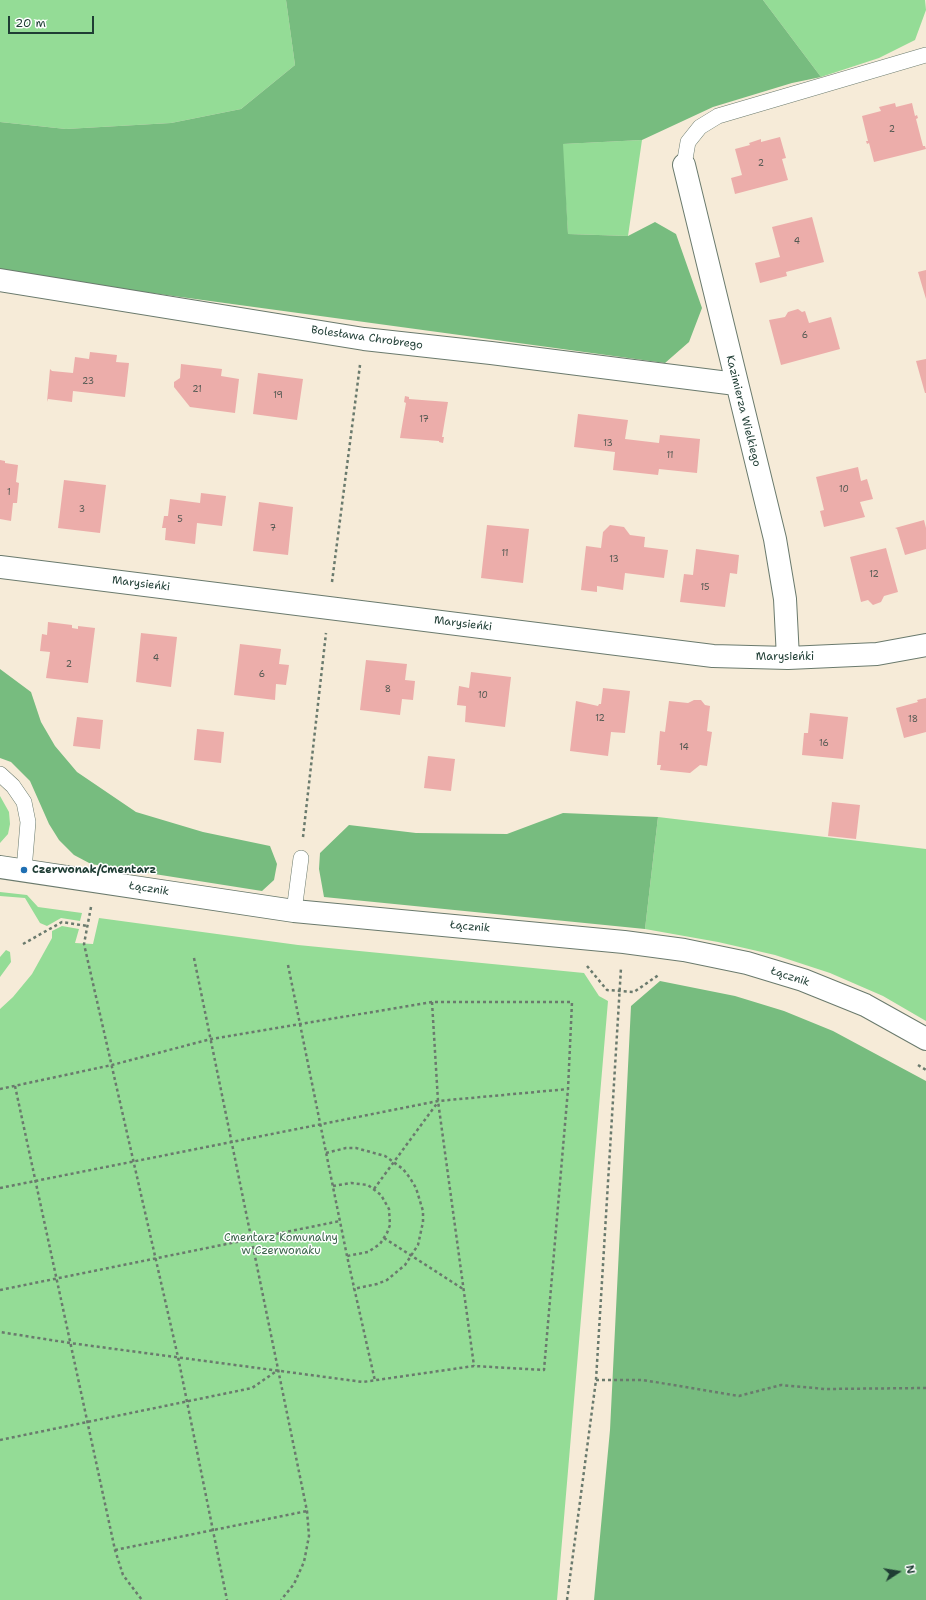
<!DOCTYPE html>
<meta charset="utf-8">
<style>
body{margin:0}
#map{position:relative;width:926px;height:1600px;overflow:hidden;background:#f6ebd8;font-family:"Shantell Sans",sans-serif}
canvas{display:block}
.north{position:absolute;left:878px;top:1552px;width:40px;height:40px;-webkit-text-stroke:3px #fff;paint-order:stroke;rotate:78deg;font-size:11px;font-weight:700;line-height:16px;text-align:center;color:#1f3d34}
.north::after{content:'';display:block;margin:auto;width:14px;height:18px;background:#1f3d34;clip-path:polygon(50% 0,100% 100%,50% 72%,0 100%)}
.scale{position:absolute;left:8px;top:16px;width:86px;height:18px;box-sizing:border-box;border:2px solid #1f3d34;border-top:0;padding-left:5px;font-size:12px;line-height:14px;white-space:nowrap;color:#1f3d34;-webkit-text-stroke:3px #fff;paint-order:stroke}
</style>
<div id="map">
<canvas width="926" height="1600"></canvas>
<div class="north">N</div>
<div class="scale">20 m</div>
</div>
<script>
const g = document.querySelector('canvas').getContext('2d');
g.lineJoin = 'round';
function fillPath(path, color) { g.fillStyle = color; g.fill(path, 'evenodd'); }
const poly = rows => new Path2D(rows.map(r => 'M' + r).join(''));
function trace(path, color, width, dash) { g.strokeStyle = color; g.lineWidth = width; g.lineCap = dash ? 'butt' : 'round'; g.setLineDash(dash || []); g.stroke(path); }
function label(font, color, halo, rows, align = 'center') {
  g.font = font + ' "Shantell Sans",sans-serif'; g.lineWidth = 3; g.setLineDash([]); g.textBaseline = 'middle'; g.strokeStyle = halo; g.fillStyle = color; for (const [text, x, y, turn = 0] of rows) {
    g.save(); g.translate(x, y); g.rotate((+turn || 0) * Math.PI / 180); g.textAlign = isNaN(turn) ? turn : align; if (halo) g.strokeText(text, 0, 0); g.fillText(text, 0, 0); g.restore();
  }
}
const green = poly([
 [0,0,286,0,295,65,241,109,171,123,66,129,0,122],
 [763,0,925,0,926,10,915,40,879,58,821,77],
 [642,140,628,236,568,234,562,144],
 [0,796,9,812,10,824,8,834,0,843],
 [658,817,926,849,926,1021,883,996,830,973,775,955,718,942,645,929],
 [0,892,27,895,38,907,82,913,80,921,61,918,47,926,40,923,25,898,0,896],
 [99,918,298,945,584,973,599,996,608,1001,557,1600,0,1600,0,1009,13,997,32,974,52,938,52,931,62,926,79,929,75,943,93,944],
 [6,950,10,952,11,962,0,977,0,957]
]);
const forest = poly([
 [286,0,763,0,821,77,792,83,713,107,642,140,563,144,568,234,628,236,655,222,676,234,702,308,689,342,665,363,12,274,0,271,0,122,66,129,171,123,241,109,295,65],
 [0,669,31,692,41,722,55,746,77,772,136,812,203,832,270,846,277,864,274,880,262,891,91,864,74,855,59,840,49,824,30,781,11,762,0,758],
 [563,813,658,817,645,929,324,897,319,869,320,853,349,825,416,833,507,834],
 [660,981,735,996,784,1011,833,1031,926,1081,926,1600,594,1600,610,1430,631,1006]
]);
const building = poly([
 [895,103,896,107,912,103,915,116,917,115,918,118,916,119,923,146,925,146,926,149,874,162,869,143,867,144,866,141,868,141,862,116,881,111,879,107],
 [780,137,786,158,782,159,788,180,735,194,731,178,742,175,735,149,750,145,749,143,761,139,761,142],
 [812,217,824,262,786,272,787,276,760,283,755,263,780,257,772,227],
 [926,270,926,299,918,272],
 [798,309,802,312,805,311,809,323,831,317,840,349,781,365,769,320,785,317,788,312],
 [90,352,117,355,116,362,129,363,125,397,73,391,72,402,48,399,47,402,50,369,52,371,73,373,75,357,89,359],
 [926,359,926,393,925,393,916,361],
 [181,364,222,369,221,376,239,379,235,413,190,407,174,387,174,382,180,378],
 [258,373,303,379,297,420,253,414],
 [405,396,409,397,409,399,448,402,442,437,444,437,443,443,439,442,439,441,400,438,406,403,404,402],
 [578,414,628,420,625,439,659,443,660,435,700,439,697,473,659,469,658,475,613,470,615,452,574,447],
 [0,460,5,461,5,463,18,465,16,482,19,483,17,503,13,503,11,521,0,519],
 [858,467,861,481,867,479,873,499,860,502,865,517,824,527,820,511,824,510,816,477],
 [64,480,106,485,100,533,58,528],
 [201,493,226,496,222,526,197,523,195,544,165,540,166,528,162,528,164,516,168,516,170,499,200,503],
 [259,502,293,507,288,555,253,551],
 [924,520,926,528,926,549,905,555,897,529,895,528],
 [487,525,529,529,523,583,481,578],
 [610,525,624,527,630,535,645,537,644,547,668,550,664,578,625,573,623,590,597,586,597,592,581,590,586,546,601,548,603,532],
 [886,548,898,592,884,596,881,602,873,605,868,600,861,602,850,557],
 [696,549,739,555,737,574,730,573,725,607,680,602,684,574,693,575],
 [48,622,72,625,72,628,78,629,78,626,95,628,88,683,46,678,50,652,40,651,42,634,47,635],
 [141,633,177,637,171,687,136,682],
 [240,644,281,649,279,664,289,665,286,685,276,684,275,700,234,695],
 [366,660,407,664,405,680,415,681,413,700,402,699,400,715,360,710],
 [471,672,511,677,505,727,465,722,466,706,457,705,459,686,469,688],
 [603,688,630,691,625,733,611,732,608,756,570,751,576,701,598,706,599,704,601,704],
 [926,698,926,732,904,738,896,708,918,702,917,700],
 [694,700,701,700,705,705,710,706,707,731,712,732,707,766,700,765,690,773,660,770,661,765,657,765,660,731,665,732,669,701,688,703],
 [810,713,848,717,843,759,802,755,804,733,808,733],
 [77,717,103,720,100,749,73,746],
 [197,729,224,732,221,763,194,760],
 [428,756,455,759,451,791,424,788],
 [832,802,860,805,856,839,828,836]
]);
const path = poly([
 [332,582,360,365],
 [303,837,326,633],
 [91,907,84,944,178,1357,227,1600],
 [23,944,62,922,87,926],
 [194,958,307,1511,309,1536,304,1562,294,1584,281,1600],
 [288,965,347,1256,375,1381],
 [587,966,607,990,634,992,660,974],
 [432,1002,438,1101,474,1366],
 [918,1065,926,1070],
 [15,1086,115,1550,123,1575,142,1600],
 [0,1089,112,1065,211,1039,432,1002,572,1002,568,1089,544,1370,474,1366,363,1382,70,1343,0,1332],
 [326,1153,346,1148,356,1148,385,1156,403,1169,410,1178,416,1188,423,1211,423,1222,418,1245,405,1265,387,1280,377,1284,353,1289],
 [333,1186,351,1183,368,1185,381,1195,389,1209,390,1225,387,1233,380,1244,368,1252,347,1256],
 [0,1188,438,1101,568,1089],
 [374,1189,438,1102],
 [384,1238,463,1289],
 [0,1290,340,1221],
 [596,1380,643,1380,739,1396,781,1385,825,1389,926,1388],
 [0,1440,252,1388,278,1370],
 [115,1550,307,1511],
 [567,1600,596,1380,621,968]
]);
const service = poly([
 [684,165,688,142,700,127,718,116,926,55],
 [0,774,13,786,24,802,28,822,24,870],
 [294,911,301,858]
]);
const minor = poly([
 [684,165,775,539,785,599,788,658],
 [0,280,364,339,491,353,736,384],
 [0,567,713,656,788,658,877,654,926,645]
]);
const tertiary = poly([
 [0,867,294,911,624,942,684,950,747,963,803,980,865,1005,926,1039]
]);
const markers = [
 [24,870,4,"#1f6fb2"]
];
const numberNames = [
 ["2",892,130],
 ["2",761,164],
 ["4",797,242],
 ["6",805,336],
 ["23",88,382],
 ["21",197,390],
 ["19",278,396],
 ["17",424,420],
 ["13",608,444],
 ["11",670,456],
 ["10",844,490],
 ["1",9,493],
 ["3",82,510],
 ["5",180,520],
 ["7",273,529],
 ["11",505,554],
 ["13",614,560],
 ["12",874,575],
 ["15",705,588],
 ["4",156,659],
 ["2",69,665],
 ["6",262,675],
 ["8",388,690],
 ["10",483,696],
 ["12",600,719],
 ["18",913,720],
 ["16",824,744],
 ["14",684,748]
];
const streetNames = [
 ["Bolesława Chrobrego",367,338,8],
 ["Kazimierza Wielkiego",743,411,76],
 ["Marysieńki",141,584,7],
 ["Marysieńki",463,624,7],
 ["Marysieńki",785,657],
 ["Łącznik",149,889,9],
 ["Łącznik",470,927,5],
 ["Łącznik",790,977,18]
];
const poiNames = [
 ["Czerwonak/Cmentarz",32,870]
];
const parkNames = [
 ["Cmentarz Komunalny",281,1238],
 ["w Czerwonaku",281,1251]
];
fillPath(green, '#94dc96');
fillPath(forest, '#77bc7f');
fillPath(building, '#ecadaa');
trace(service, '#6a7a6d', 16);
trace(minor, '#6a7a6d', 24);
trace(tertiary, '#6a7a6d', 24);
trace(path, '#6a7a6d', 2.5, [3, 3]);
trace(service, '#fff', 15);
trace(minor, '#fff', 22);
trace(tertiary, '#fff', 22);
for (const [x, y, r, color] of markers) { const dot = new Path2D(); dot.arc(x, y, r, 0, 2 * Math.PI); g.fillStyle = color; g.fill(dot); trace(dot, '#fff', 1.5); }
label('9px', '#525952', null, numberNames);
label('11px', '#1f3d34', '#fff', streetNames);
label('bold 11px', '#1f3d34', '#fff', poiNames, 'left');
label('11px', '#3c654c', '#fff', parkNames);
</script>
